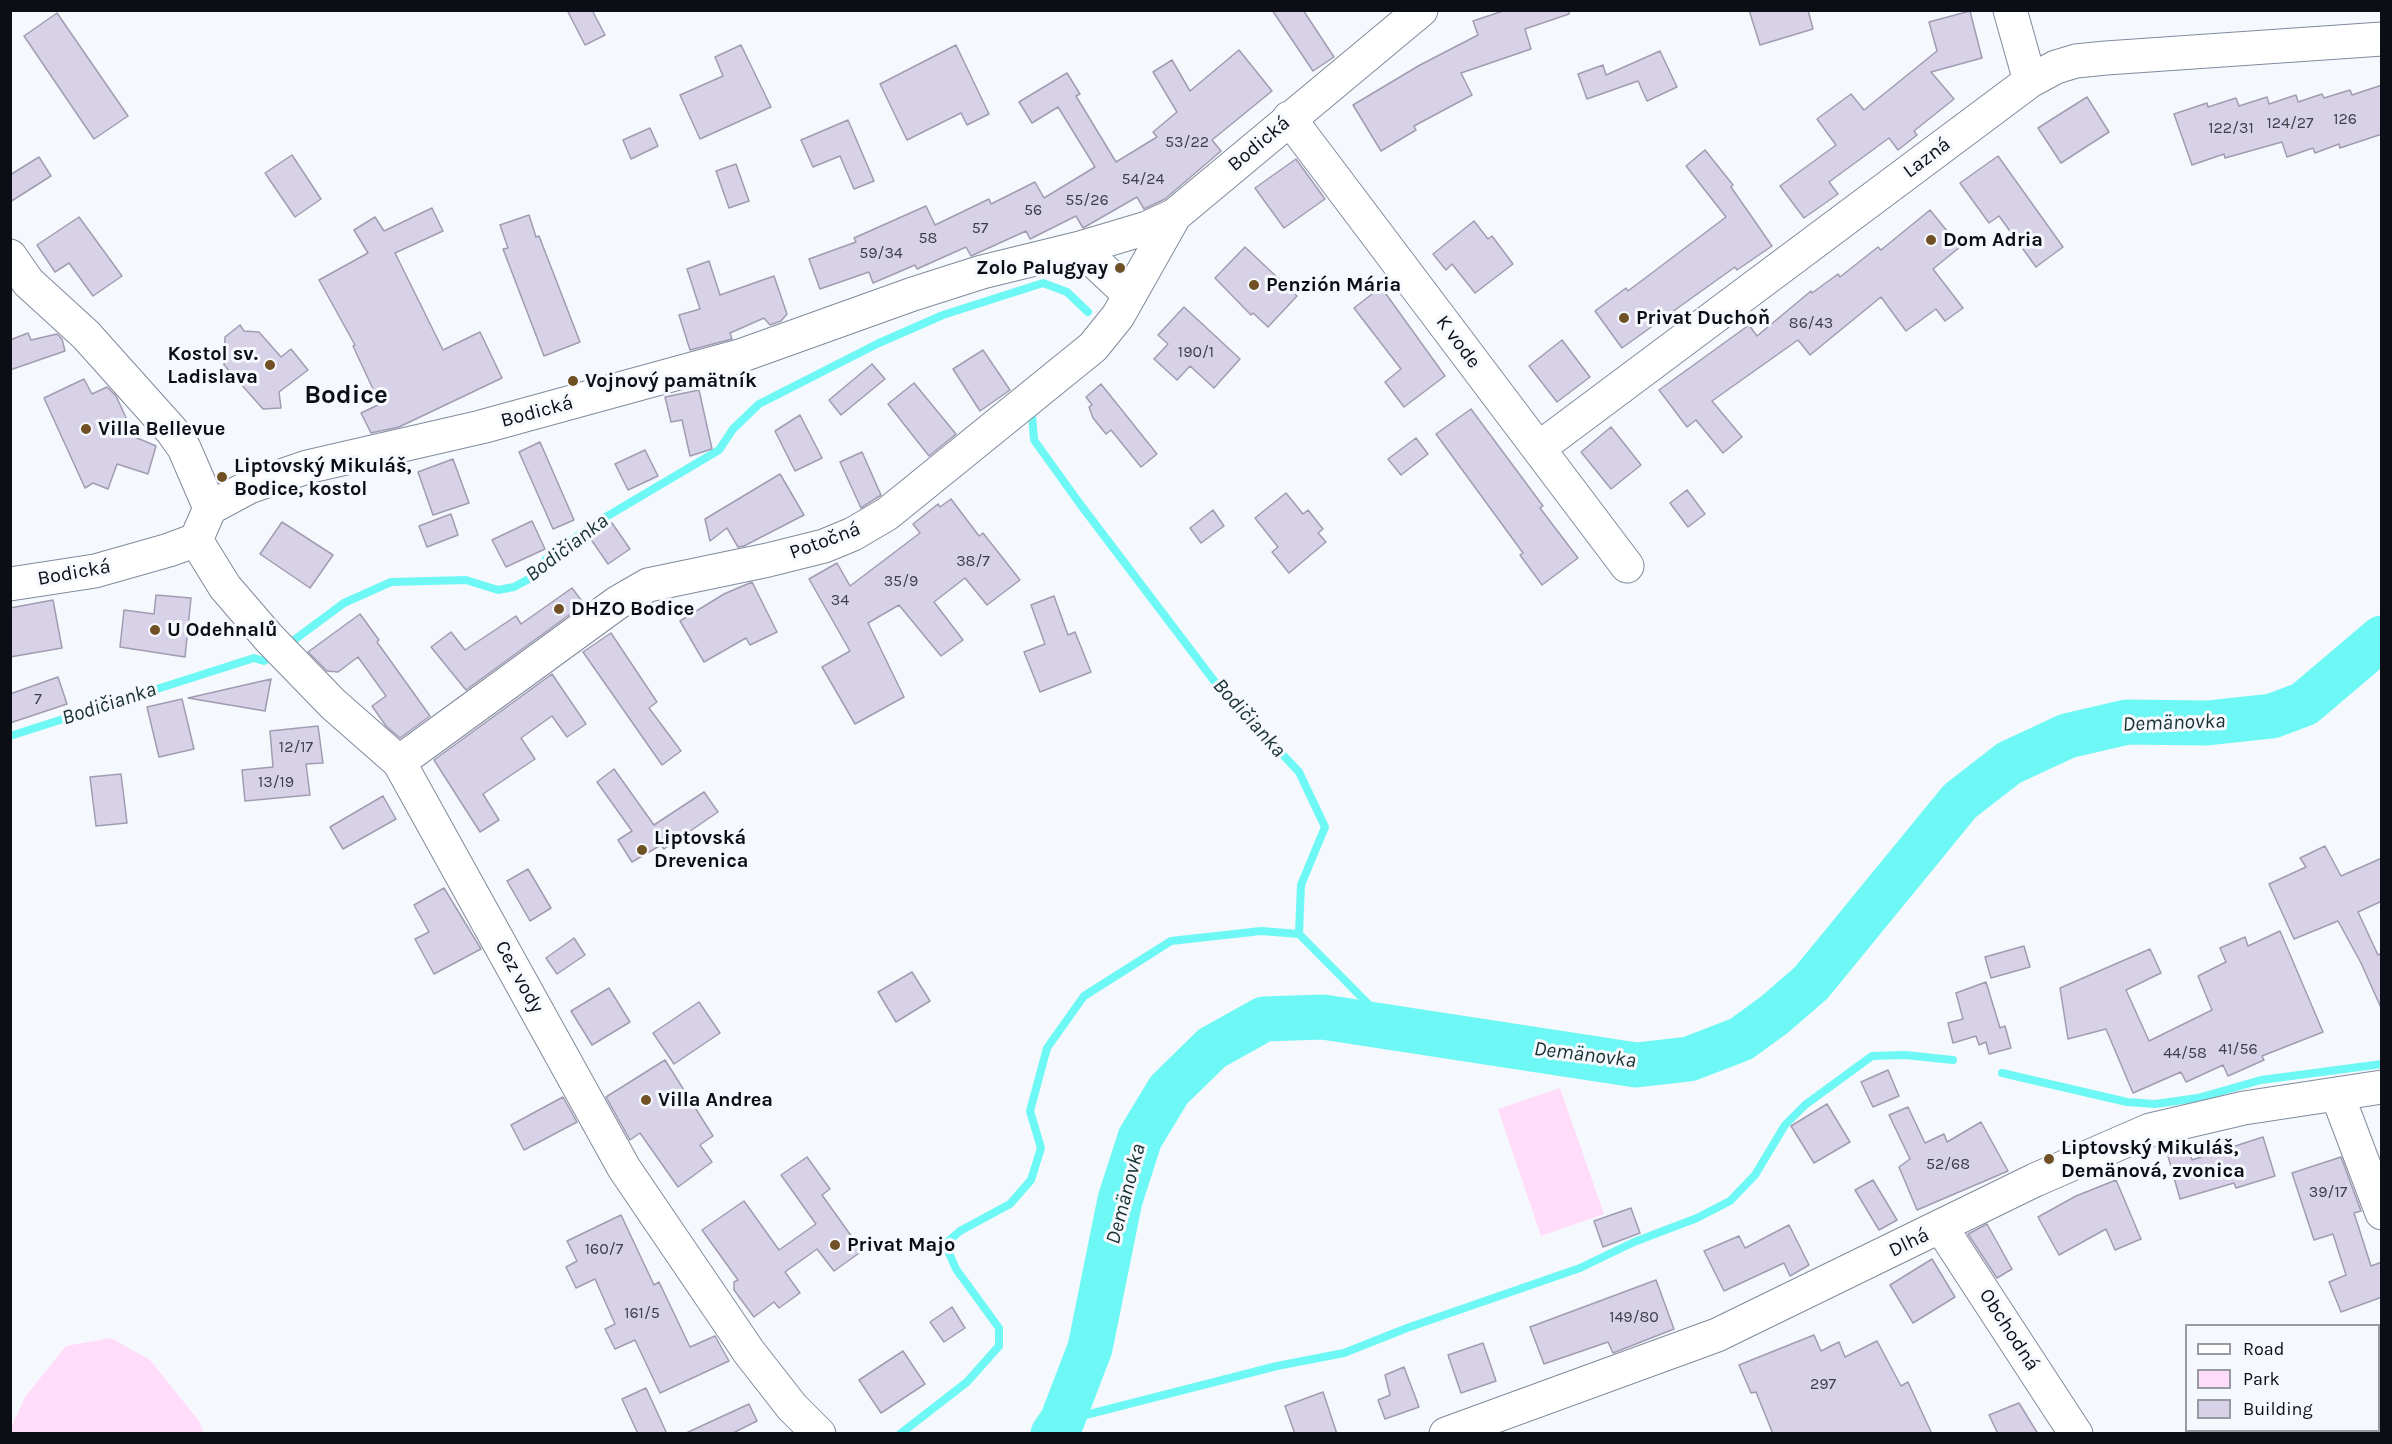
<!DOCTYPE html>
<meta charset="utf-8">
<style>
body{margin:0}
#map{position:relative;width:2392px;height:1444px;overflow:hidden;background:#f5f8fc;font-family:Karla,sans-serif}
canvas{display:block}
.frame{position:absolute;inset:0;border:12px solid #0b0e15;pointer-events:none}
.legend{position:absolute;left:2185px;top:1324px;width:195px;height:108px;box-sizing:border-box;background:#f5f8fc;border:2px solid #979aa0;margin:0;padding:8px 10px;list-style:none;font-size:18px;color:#0b0e15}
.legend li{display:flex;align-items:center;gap:12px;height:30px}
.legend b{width:30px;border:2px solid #979aa0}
</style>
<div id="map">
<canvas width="2392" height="1444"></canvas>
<div class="frame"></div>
<ul class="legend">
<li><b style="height:8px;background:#fff"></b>Road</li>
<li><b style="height:16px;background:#ffddfa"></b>Park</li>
<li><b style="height:16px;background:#d7d2e8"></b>Building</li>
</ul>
</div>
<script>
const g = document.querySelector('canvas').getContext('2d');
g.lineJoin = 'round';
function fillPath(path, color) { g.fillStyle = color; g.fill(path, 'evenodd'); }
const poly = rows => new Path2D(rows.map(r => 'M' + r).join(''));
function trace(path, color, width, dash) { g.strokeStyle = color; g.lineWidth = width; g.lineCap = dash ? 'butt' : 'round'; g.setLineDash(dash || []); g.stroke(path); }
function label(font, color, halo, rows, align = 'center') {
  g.font = font + ' Karla,sans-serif'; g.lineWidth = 6; g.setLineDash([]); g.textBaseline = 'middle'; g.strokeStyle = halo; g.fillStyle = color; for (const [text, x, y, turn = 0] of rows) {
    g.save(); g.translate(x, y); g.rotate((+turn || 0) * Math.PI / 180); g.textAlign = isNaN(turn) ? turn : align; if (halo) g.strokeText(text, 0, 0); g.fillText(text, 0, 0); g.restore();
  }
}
const green = poly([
 [1560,1088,1604,1214,1541,1236,1498,1109],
 [111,1338,150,1360,199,1421,204,1433,11,1433,11,1428,25,1397,66,1346]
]);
const stream = poly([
 [1032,414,1034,440,1080,504,1218,686,1299,772,1325,827,1301,885,1299,934,1391,1027],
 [286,646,344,603,391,582,466,580,498,590,514,587,534,576,546,559,594,524,719,450,733,429,759,404,879,343,943,315,1043,283,1067,292,1088,312],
 [10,736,254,658,264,661,274,654],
 [2002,1073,2127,1102,2155,1104,2198,1098,2261,1080,2382,1064],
 [1062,1421,1277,1366,1344,1353,1407,1328,1580,1268,1634,1242,1697,1218,1730,1201,1755,1175,1785,1125,1805,1105,1872,1056,1905,1055,1953,1060],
 [900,1434,967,1382,999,1346,999,1328,956,1269,945,1244,960,1231,1010,1204,1031,1180,1041,1148,1030,1111,1047,1048,1084,996,1171,941,1261,931,1299,934]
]);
const river = poly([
 [1053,1434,1062,1421,1090,1348,1120,1200,1140,1138,1169,1090,1212,1048,1264,1019,1323,1017,1636,1065,1689,1059,1741,1039,1774,1015,1811,983,1960,801,2009,763,2067,736,2127,722,2207,723,2272,716,2304,704,2382,638]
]);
const building = poly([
 [567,10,592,10,605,35,585,45,567,10],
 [1272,10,1303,10,1334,57,1313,71,1272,10],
 [1506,10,1569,10,1569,14,1525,29,1531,49,1461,73,1472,95,1414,126,1416,130,1381,151,1353,105,1420,65,1478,35,1473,21,1506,10],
 [1749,10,1808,10,1813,29,1760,45,1749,10],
 [1970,11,1982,58,1931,72,1954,99,1914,131,1917,135,1898,150,1889,138,1829,182,1838,194,1804,218,1780,186,1836,145,1817,119,1851,94,1864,110,1937,51,1929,22,1970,11],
 [57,13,128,116,94,139,24,36,57,13],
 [741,45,771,107,700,139,680,95,723,76,715,57,741,45],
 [956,45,989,114,967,125,961,113,907,140,880,84,956,45],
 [1239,50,1272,91,1212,140,1221,151,1165,199,1144,209,1137,197,1083,228,1076,216,1030,239,1026,231,971,256,966,247,917,269,915,265,873,283,869,272,820,289,809,259,856,242,854,238,926,206,935,225,989,199,991,204,1035,182,1044,198,1095,167,1058,107,1032,123,1019,102,1067,73,1080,94,1076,96,1116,162,1157,137,1153,132,1177,112,1153,72,1172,60,1190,91,1239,50],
 [1660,51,1677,87,1647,101,1638,81,1587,99,1578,74,1603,65,1606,75,1660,51],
 [2382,85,2382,134,2340,148,2339,144,2315,153,2313,148,2287,157,2282,142,2225,158,2224,154,2192,165,2174,114,2207,103,2208,107,2236,98,2239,106,2267,97,2269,104,2296,95,2298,102,2322,94,2324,98,2350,90,2352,95,2382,85],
 [2087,97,2109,132,2061,163,2038,128,2087,97],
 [848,120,874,181,854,189,840,156,813,167,801,140,848,120],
 [650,128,658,146,631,159,623,140,650,128],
 [1705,150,1733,185,1731,187,1772,246,1737,270,1735,267,1622,348,1595,311,1626,288,1628,291,1726,217,1686,166,1705,150],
 [292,155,321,199,295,217,265,173,292,155],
 [1998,156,2063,247,2036,267,1999,216,1989,223,1960,183,1998,156],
 [39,157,51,176,10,202,10,175,39,157],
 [1296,159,1325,199,1284,228,1255,188,1296,159],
 [736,164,749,201,729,208,716,171,736,164],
 [432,208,443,231,395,253,443,350,480,332,502,378,399,427,371,433,361,413,380,404,353,346,355,345,319,280,368,253,354,230,375,217,384,231,432,208],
 [1930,210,1960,247,1933,269,1963,308,1945,321,1936,309,1906,331,1881,297,1810,355,1798,340,1712,401,1742,437,1723,453,1696,420,1687,427,1659,390,1749,325,1757,336,1811,291,1812,293,1838,274,1840,277,1878,247,1881,250,1930,210],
 [529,215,536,237,539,236,580,342,544,356,503,249,508,248,500,225,529,215],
 [79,217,122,276,93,296,69,263,55,272,37,245,79,217],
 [1474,221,1488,239,1492,236,1513,264,1475,293,1452,264,1446,270,1433,254,1474,221],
 [1245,247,1297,296,1268,327,1253,313,1251,315,1215,278,1245,247],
 [709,261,720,295,774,276,787,314,781,321,770,325,764,318,730,333,732,339,690,350,679,315,700,309,687,269,709,261],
 [1381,287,1445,376,1404,407,1385,382,1401,369,1354,308,1381,287],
 [1184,307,1240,359,1214,388,1190,366,1177,380,1154,359,1168,344,1158,335,1184,307],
 [240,325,244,331,259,332,281,357,291,349,308,370,279,392,281,408,263,409,224,365,225,337,240,325],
 [28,333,31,340,57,334,62,339,65,351,10,370,10,340,28,333],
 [1562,340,1590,377,1557,402,1529,366,1562,340],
 [983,350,1010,390,980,411,953,369,983,350],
 [872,364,885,379,841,415,829,400,872,364],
 [84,379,92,394,107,387,116,396,135,437,156,446,148,474,117,464,108,489,93,483,85,488,44,398,84,379],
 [914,383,956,434,929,456,888,404,914,383],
 [1101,384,1157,454,1141,467,1111,430,1106,434,1093,418,1089,407,1092,405,1086,397,1101,384],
 [699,390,712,449,690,456,682,420,671,422,665,397,699,390],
 [1471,409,1543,506,1540,508,1578,558,1542,585,1520,555,1523,553,1436,434,1471,409],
 [800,415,822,458,795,471,775,431,800,415],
 [1611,427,1641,465,1611,489,1581,452,1611,427],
 [1416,438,1428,454,1401,475,1388,459,1416,438],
 [540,442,574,520,553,529,519,452,540,442],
 [645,450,658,476,628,490,615,464,645,450],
 [862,452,881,495,861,508,840,462,862,452],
 [453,459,469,503,433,515,418,472,453,459],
 [780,474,804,515,744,546,738,547,727,528,710,541,705,519,780,474],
 [1687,490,1705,514,1688,527,1670,503,1687,490],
 [1286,493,1303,514,1308,510,1323,529,1318,533,1326,542,1289,573,1272,552,1278,547,1255,518,1286,493],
 [951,499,979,536,983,533,1020,580,987,605,965,578,934,602,963,640,941,656,899,605,868,623,904,697,855,724,822,667,850,651,809,579,837,563,850,586,920,533,913,524,938,504,940,507,951,499],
 [1213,510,1224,526,1201,543,1190,528,1213,510],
 [451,514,458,535,427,547,419,526,451,514],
 [532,521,545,549,506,567,492,540,532,521],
 [282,522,333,555,310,588,260,554,282,522],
 [612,523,630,549,608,564,590,538,612,523],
 [752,582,777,632,750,645,746,638,704,662,680,621,724,594,752,582],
 [572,588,584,604,466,690,431,647,451,632,465,650,516,616,521,624,572,588],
 [156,595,191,598,185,657,120,647,124,610,154,614,156,595],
 [1054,596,1068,635,1075,632,1091,672,1040,692,1024,652,1045,644,1031,605,1054,596],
 [53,600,62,648,10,657,10,608,53,600],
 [360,614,379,640,377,642,430,716,400,738,386,726,372,706,386,696,358,657,338,672,327,671,308,652,360,614],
 [611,633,657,702,649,708,681,751,662,765,583,652,611,633],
 [552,674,586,724,567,737,552,716,521,738,535,759,483,794,499,820,480,832,434,760,552,674],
 [58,677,67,704,10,723,10,694,58,677],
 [271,679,265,711,188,698,271,679],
 [182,699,194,749,159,757,147,707,182,699],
 [318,726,323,763,306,764,310,795,245,801,242,770,273,767,270,731,318,726],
 [614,769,654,825,704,792,718,812,664,849,661,845,632,862,618,840,632,831,597,782,614,769],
 [121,774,127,823,96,826,90,777,121,774],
 [383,796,396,819,343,849,330,827,383,796],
 [2325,846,2341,876,2382,858,2382,901,2358,912,2378,955,2382,953,2382,1010,2361,963,2338,921,2294,939,2269,884,2306,867,2300,858,2325,846],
 [528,869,551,908,530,921,507,881,528,869],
 [444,888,481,949,434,974,415,939,429,932,414,905,444,888],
 [2280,931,2323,1032,2262,1056,2264,1060,2228,1076,2223,1065,2186,1082,2181,1072,2133,1093,2106,1029,2068,1039,2060,988,2150,949,2161,973,2126,990,2149,1041,2212,1010,2198,976,2226,962,2220,948,2245,937,2248,946,2280,931],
 [574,938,585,955,557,974,546,958,574,938],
 [2024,946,2030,967,1991,978,1985,957,2024,946],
 [912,972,930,1001,896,1022,878,992,912,972],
 [1986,982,2000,1028,2005,1026,2011,1048,1989,1054,1986,1042,1979,1045,1976,1036,1953,1043,1948,1023,1963,1019,1956,993,1986,982],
 [609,988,630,1022,592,1045,571,1011,609,988],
 [699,1002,720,1033,674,1064,653,1033,699,1002],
 [665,1060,713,1136,700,1145,712,1162,678,1187,640,1133,630,1140,606,1097,665,1060],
 [1888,1070,1899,1096,1873,1107,1861,1082,1888,1070],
 [563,1097,577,1122,524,1150,511,1125,563,1097],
 [1827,1104,1850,1142,1814,1163,1791,1126,1827,1104],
 [1908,1107,1925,1143,1944,1134,1947,1142,1981,1122,2008,1171,1917,1210,1899,1167,1910,1159,1889,1115,1908,1107],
 [2263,1137,2275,1176,2236,1188,2234,1183,2180,1199,2168,1156,2189,1150,2192,1160,2263,1137],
 [807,1157,830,1189,822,1195,862,1251,834,1271,817,1249,785,1272,800,1293,779,1308,774,1302,754,1317,734,1290,734,1282,738,1280,702,1230,744,1201,779,1250,816,1224,781,1175,807,1157],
 [2341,1157,2361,1211,2354,1213,2371,1266,2382,1262,2382,1297,2341,1312,2329,1282,2346,1275,2333,1234,2314,1240,2292,1173,2341,1157],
 [1873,1180,1897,1220,1879,1230,1855,1190,1873,1180],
 [2116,1180,2141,1239,2115,1250,2106,1229,2059,1255,2038,1217,2076,1196,2116,1180],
 [1631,1208,1640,1233,1603,1247,1594,1221,1631,1208],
 [621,1215,654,1285,659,1282,690,1347,715,1336,729,1361,660,1393,635,1340,615,1349,605,1329,615,1324,595,1279,576,1288,566,1267,577,1261,567,1241,621,1215],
 [1987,1224,2012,1269,1997,1278,1968,1234,1987,1224],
 [1789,1225,1809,1265,1790,1276,1784,1263,1724,1291,1704,1251,1739,1236,1745,1248,1789,1225],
 [1932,1259,1955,1297,1913,1323,1890,1285,1932,1259],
 [1656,1280,1674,1329,1613,1353,1608,1342,1544,1364,1530,1327,1656,1280],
 [952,1307,965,1328,944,1342,930,1322,952,1307],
 [1814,1335,1821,1351,1839,1342,1845,1357,1877,1341,1901,1386,1908,1382,1932,1434,1773,1434,1756,1392,1751,1393,1739,1365,1814,1335],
 [1483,1343,1496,1381,1461,1393,1448,1355,1483,1343],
 [903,1351,925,1384,881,1413,859,1380,903,1351],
 [1404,1367,1419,1407,1385,1419,1378,1400,1390,1395,1385,1375,1404,1367],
 [646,1388,667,1434,638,1434,622,1399,646,1388],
 [1323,1392,1337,1434,1295,1434,1285,1406,1323,1392],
 [2019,1403,2038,1434,1998,1434,1989,1415,2019,1403],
 [749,1404,757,1421,731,1434,684,1434,749,1404]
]);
const minor = poly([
 [2010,10,2030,81],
 [1289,118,1627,566],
 [1080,248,1130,295],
 [10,256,28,282,86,335,172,431,184,448,210,508],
 [1539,448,2030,81,2056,67,2076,61,2106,58,2382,39],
 [196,540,225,587,269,638,333,704,399,762,624,1168,749,1352,792,1407,819,1434],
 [10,584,95,571,169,550,196,540,210,508,249,487,307,467,481,427,740,356,913,294,982,272,1080,248,1147,228,1175,215,1421,10],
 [399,762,617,603,648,585,768,560,824,546,853,534,887,514,1093,347,1118,316,1175,215],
 [2337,1094,2382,1213],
 [1941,1227,2076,1434],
 [1446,1434,1717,1335,2035,1180,2150,1130,2244,1108,2382,1087]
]);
const markers = [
 [1931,240,6,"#705126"],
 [1120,268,6,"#705126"],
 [1254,285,6,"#705126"],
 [1624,318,6,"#705126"],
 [270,365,6,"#705126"],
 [573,381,6,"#705126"],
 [86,429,6,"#705126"],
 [222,477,6,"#705126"],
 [559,609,6,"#705126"],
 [155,630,6,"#705126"],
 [642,850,6,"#705126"],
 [646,1100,6,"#705126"],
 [2049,1159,6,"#705126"],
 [835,1245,6,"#705126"]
];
const numberNames = [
 ["126",2345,119],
 ["124/27",2290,123],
 ["122/31",2231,128],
 ["53/22",1187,142],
 ["54/24",1143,179],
 ["55/26",1087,200],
 ["56",1033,210],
 ["57",980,228],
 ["58",928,238],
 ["59/34",881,253],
 ["86/43",1811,323],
 ["190/1",1196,352],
 ["38/7",973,561],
 ["35/9",901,581],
 ["34",840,600],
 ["7",38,699],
 ["12/17",296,747],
 ["13/19",276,782],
 ["41/56",2238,1049],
 ["44/58",2185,1053],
 ["52/68",1948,1164],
 ["39/17",2328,1192],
 ["160/7",604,1249],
 ["161/5",642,1313],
 ["149/80",1634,1317],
 ["297",1823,1384]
];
const streetNames = [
 ["Bodická",1259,144,-40],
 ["Lazná",1927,158,-37],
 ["K vode",1458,342,53],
 ["Bodická",537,412,-15],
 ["Potočná",825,541,-20],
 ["Bodická",74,573,-10],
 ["Cez vody",519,977,61],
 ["Dlhá",1909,1243,-26],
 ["Obchodná",2009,1330,57]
];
const poiNames = [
 ["Dom Adria",1943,240],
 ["Zolo Palugyay",1108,268,"right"],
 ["Penzión Mária",1266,285],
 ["Privat Duchoň",1636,318],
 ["Kostol sv.",258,354,"right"],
 ["Ladislava",258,377,"right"],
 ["Vojnový pamätník",585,381],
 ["Villa Bellevue",98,429],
 ["Liptovský Mikuláš,",234,466],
 ["Bodice, kostol",234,489],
 ["DHZO Bodice",571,609],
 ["U Odehnalů",167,630],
 ["Liptovská",654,838],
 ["Drevenica",654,861],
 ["Villa Andrea",658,1100],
 ["Liptovský Mikuláš,",2061,1148],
 ["Demänová, zvonica",2061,1171],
 ["Privat Majo",847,1245]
];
const waterNames = [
 ["Bodičianka",567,548,-37],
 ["Bodičianka",109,704,-18],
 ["Bodičianka",1249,718,48],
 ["Demänovka",2174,723,-2],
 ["Demänovka",1585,1055,7],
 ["Demänovka",1126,1194,-75]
];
const districtNames = [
 ["Bodice",346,396]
];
fillPath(green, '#ffddfa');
trace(stream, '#6ef8f5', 8);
trace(river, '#6ef8f5', 45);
fillPath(building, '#d7d2e8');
trace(building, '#a19cb1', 1.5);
trace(minor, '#808b9d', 35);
trace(minor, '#fff', 33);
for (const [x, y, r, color] of markers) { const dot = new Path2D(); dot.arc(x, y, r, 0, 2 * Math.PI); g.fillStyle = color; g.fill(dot); trace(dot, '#f5f8fc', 2); }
label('16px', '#3e3f4a', null, numberNames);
label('20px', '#0b0e15', '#f5f8fc', streetNames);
label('bold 20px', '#0b0e15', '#f5f8fc', poiNames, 'left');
label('italic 21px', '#193130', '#f5f8fc', waterNames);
label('bold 26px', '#0b0e15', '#f5f8fc', districtNames);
</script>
